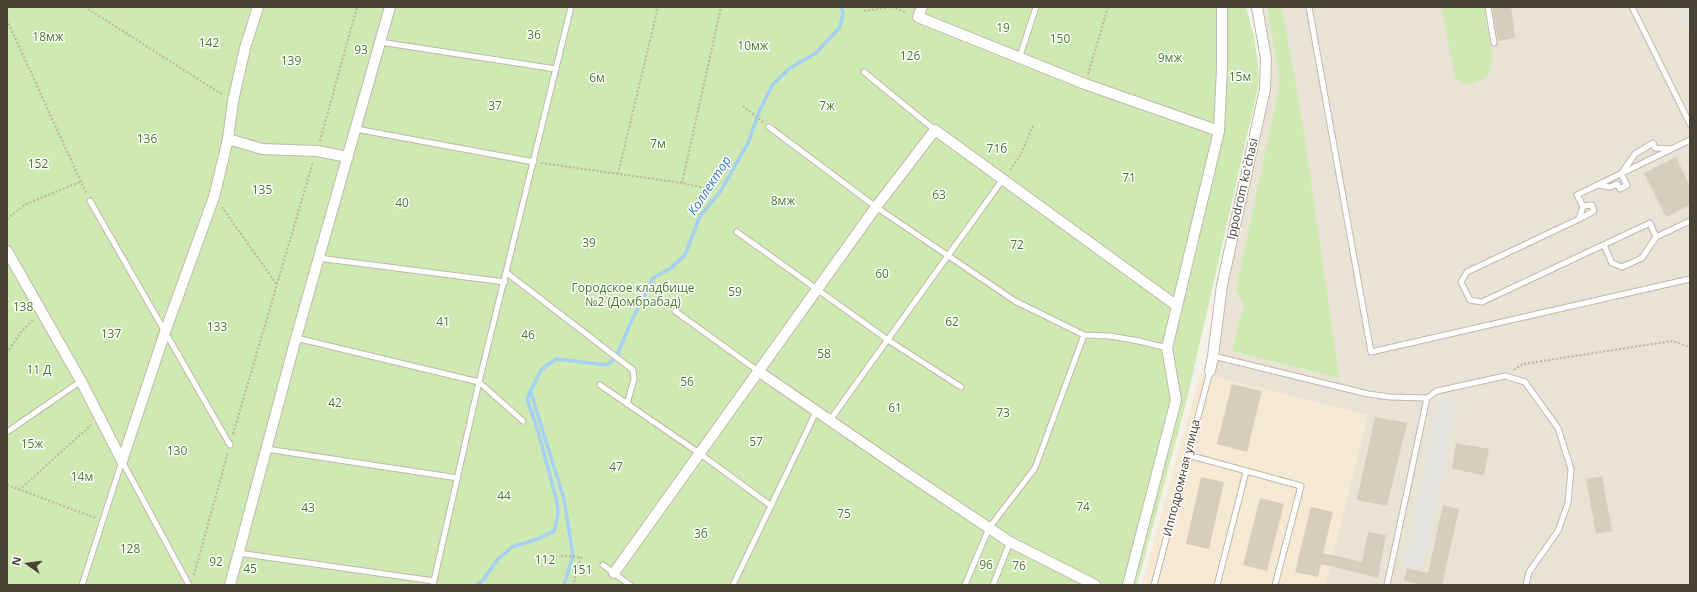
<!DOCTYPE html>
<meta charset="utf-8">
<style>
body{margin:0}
#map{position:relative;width:1697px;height:592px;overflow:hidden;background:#f4f1e8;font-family:"Open Sans",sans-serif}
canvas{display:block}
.frame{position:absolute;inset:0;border:8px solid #484237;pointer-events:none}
.north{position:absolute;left:8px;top:544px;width:40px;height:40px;-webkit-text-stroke:3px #fff;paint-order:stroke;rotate:284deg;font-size:11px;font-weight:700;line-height:16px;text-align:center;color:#484237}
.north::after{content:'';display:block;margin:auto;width:14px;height:18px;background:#484237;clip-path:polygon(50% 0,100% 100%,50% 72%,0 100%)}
</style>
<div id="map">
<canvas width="1697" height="592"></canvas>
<div class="frame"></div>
<div class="north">N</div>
</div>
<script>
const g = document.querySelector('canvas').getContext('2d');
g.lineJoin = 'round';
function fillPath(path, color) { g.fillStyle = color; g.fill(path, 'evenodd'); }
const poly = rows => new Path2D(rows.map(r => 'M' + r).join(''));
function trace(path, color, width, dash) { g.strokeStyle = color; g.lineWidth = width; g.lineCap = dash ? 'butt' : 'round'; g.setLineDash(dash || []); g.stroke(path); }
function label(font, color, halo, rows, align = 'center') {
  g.font = font + ' "Open Sans",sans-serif'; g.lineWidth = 3; g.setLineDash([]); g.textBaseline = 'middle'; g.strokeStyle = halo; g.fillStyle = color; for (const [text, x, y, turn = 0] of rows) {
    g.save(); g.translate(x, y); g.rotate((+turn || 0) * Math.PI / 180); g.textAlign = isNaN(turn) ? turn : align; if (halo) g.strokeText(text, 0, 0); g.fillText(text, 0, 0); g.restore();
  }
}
const residential = poly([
 [1259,7,1690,7,1690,585,1154,585,1189,455,1268,92]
]);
const commercial = poly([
 [1200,373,1368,415,1326,585,1142,585]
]);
const industrial = poly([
 [1675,7,1690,7,1690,37]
]);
const green = poly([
 [7,7,1246,7,1254,37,1258,65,1259,80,1257,92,1187,399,1137,585,7,585],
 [1267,7,1282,7,1303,127,1339,378,1232,351,1244,305,1236,290,1278,93,1279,74],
 [1441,7,1484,7,1493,62,1488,75,1476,83,1466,84,1455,78]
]);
const parking = poly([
 [1439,398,1457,402,1422,569,1404,565]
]);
const stream = poly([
 [530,390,564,499,573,556,564,585],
 [477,585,484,579,497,560,512,547,538,539,554,531,558,515,557,502,538,431,527,399,541,370,556,359,607,365,616,358,631,322,653,278,671,268,685,255,700,216,720,192,748,143,759,112,773,84,790,68,816,53,840,27,843,13,841,7]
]);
const building = poly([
 [1492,7,1511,7,1515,38,1498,41],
 [1676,157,1690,186,1690,205,1666,217,1644,173],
 [1232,384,1262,391,1247,452,1217,444],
 [1375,417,1407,423,1387,506,1357,500],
 [1456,443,1489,449,1484,475,1452,469],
 [1602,476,1612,531,1596,534,1586,479],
 [1201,477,1224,482,1209,549,1186,544],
 [1260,498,1284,504,1267,571,1243,565],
 [1443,505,1459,509,1442,585,1423,585,1404,581,1407,568,1428,573],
 [1311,507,1333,512,1323,553,1362,562,1368,532,1386,535,1378,578,1321,564,1318,577,1295,572]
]);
const path = poly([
 [85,7,223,95],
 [892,7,907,13],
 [864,11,890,7],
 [7,20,86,193],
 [1088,74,1108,7],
 [743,106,764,123],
 [320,141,357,7],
 [541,163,682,183,705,188],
 [1010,170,1020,156,1033,126],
 [618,174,658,7],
 [682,183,721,7],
 [222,207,277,285],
 [7,219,26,204,80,182],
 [7,353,21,332,33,320],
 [1514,370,1523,364,1672,341,1690,347],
 [233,434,313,162],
 [7,485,96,518],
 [19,490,91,425],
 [561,556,581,557,573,585],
 [194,575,228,452]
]);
const lane = poly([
 [1309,7,1371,352,1690,279],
 [1488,7,1494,43],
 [1632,7,1690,124],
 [380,42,556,69],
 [1019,59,1036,7],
 [864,72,935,130],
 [769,127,876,207,1015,301,1084,335,1110,336,1139,341,1167,348],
 [356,129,534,162],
 [1598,185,1610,187,1617,184,1620,189,1627,185,1621,174,1635,154,1653,143,1655,148,1670,149],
 [90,201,230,445],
 [1583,206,1592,205,1594,211,1579,219,1583,206,1577,195,1690,140],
 [1579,219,1467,272,1461,282,1470,300,1482,302,1650,223,1656,237,1690,221],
 [737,232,888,340,961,387],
 [1604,245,1612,263,1622,267,1642,258,1656,237],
 [318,258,505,282],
 [507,273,633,370,634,379,627,404],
 [675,311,758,371],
 [296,338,479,382,523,421],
 [1213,356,1368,394,1390,397,1427,398,1437,391,1505,376,1525,382,1558,428,1571,469,1568,503,1558,531,1529,572,1526,585],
 [600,385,699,453,770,505],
 [830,420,1003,179],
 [7,432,81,381],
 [266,449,458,478],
 [1188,455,1301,486,1275,585],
 [122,461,189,585],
 [238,553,434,581],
 [603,565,630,585],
 [82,585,122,461],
 [433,585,479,382,571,7],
 [733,585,816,412],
 [965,585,989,528,1035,468,1084,335],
 [993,585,1010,542],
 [1154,585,1210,371],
 [1217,585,1246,472],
 [1387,585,1427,398]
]);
const street = poly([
 [922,7,918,17,1085,84,1219,131],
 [228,139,262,149,317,151,348,157],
 [7,251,81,381,122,461],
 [758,371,908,474,1010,542,1095,585],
 [1210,371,1213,356,1222,285,1265,89,1266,59,1257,7],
 [122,461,165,332,214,197,228,139,233,101,245,48,258,7],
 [614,573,876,207,935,130,1177,306],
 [230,585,296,338,390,7],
 [1128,585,1176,400,1167,348,1219,131,1222,68,1222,7]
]);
const parkNames = [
 ["19",1003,29],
 ["36",534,36],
 ["18мж",48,38],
 ["150",1060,40],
 ["142",209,44],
 ["10мж",753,47],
 ["93",361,51],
 ["126",910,57],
 ["9мж",1170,59],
 ["139",291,62],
 ["15м",1240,78],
 ["6м",597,79],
 ["37",495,107],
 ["7ж",827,107],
 ["136",147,140],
 ["7м",658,145],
 ["71б",997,150],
 ["152",38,165],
 ["71",1129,179],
 ["135",262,191],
 ["63",939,196],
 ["8мж",783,202],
 ["40",402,204],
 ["39",589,244],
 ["72",1017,246],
 ["60",882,275],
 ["Городское кладбище",633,289],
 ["№2 (Домбрабад)",633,303],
 ["59",735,293],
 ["138",23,308],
 ["41",443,323],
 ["62",952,323],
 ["133",217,328],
 ["137",111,335],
 ["46",528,336],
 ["58",824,355],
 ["11 Д",39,371],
 ["56",687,383],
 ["42",335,404],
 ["61",895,409],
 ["73",1003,414],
 ["57",756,443],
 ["15ж",32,445],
 ["130",177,452],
 ["47",616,468],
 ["14м",82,478],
 ["44",504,497],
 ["74",1083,508],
 ["43",308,509],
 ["75",844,515],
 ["3б",701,535],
 ["128",130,550],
 ["112",545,561],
 ["92",216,563],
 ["96",986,566],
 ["76",1019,567],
 ["45",250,570],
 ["151",582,571]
];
const streetNames = [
 ["Ippodrom ko'chasi",1243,189,-77],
 ["Ипподромная улица",1182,478,-76]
];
const waterNames = [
 ["Коллектор",710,186,-57]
];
fillPath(residential, '#e9e3d6');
fillPath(commercial, '#f6e9d3');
fillPath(industrial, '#e7e3dd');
fillPath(green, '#cee9b1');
fillPath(parking, '#e6e4e0');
trace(stream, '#a4d0f2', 3.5);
fillPath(building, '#d6cdbd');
trace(lane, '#c0b9ab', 7);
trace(street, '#c0b9ab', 12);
trace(path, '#c2b69c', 2, [2, 2]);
trace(lane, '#fff', 5);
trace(street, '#fff', 10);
label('12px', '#457c28', '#fff', parkNames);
label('12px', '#484237', '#fff', streetNames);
label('italic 13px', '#2d79b7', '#fff', waterNames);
</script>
